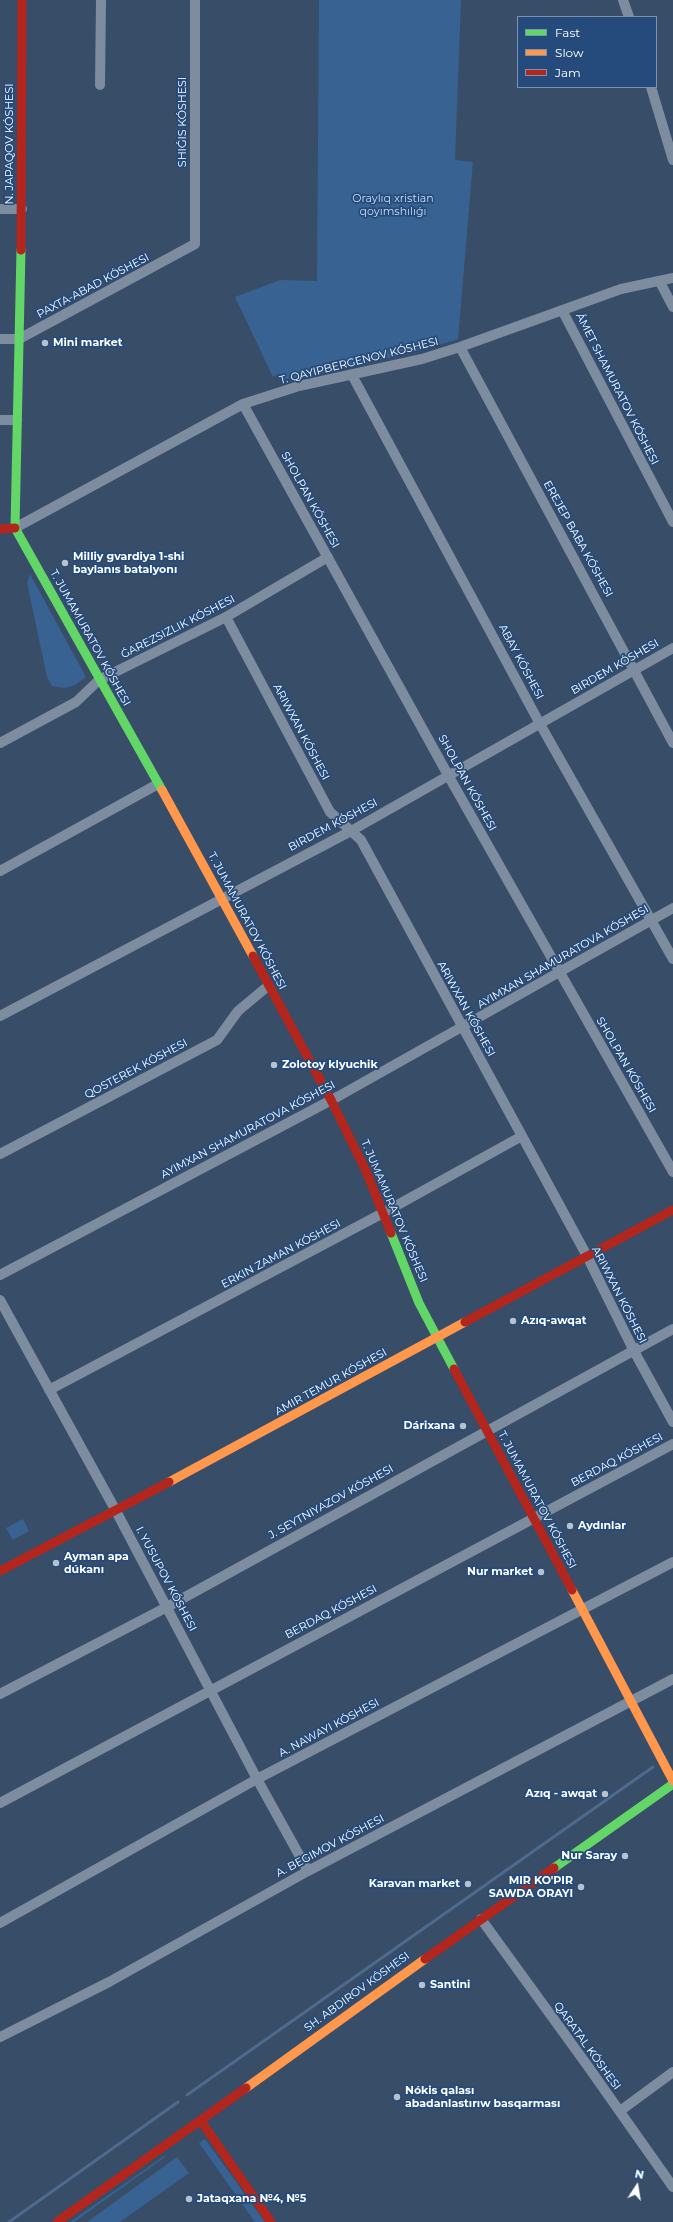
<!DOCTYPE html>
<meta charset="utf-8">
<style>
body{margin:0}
#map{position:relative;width:673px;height:2222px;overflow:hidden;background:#384d68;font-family:Montserrat,sans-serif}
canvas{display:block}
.legend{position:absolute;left:517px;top:16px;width:140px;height:72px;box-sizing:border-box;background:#244b7c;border:1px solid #7c93b0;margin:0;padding:5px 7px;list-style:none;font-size:12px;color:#fff}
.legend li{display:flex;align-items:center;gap:8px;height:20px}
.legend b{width:20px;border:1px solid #7c93b0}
.north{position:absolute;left:617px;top:2166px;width:40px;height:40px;-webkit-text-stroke:3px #244b7c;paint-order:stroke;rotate:12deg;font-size:11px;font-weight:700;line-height:16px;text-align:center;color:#fff}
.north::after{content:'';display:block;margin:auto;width:14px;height:18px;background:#fff;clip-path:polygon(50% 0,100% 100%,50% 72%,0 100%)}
</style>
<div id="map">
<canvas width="673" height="2222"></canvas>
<ul class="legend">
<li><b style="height:5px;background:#63d668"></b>Fast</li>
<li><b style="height:5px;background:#ff974d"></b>Slow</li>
<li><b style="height:5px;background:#b3261e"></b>Jam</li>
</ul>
<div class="north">N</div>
</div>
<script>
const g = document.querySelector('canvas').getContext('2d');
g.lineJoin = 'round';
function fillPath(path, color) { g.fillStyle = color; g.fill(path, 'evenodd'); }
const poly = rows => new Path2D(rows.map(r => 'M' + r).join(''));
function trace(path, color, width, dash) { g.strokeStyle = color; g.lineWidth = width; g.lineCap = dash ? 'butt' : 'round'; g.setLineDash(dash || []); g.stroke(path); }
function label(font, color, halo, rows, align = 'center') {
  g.font = font + ' Montserrat,sans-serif'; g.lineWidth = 3.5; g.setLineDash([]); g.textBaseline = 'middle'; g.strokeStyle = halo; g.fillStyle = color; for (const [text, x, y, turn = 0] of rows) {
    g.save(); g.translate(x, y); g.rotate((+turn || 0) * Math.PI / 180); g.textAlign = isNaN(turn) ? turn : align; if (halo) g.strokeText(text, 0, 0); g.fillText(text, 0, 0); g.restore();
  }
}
const green = poly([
 [319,0,461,0,455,160,473,162,458,339,422,350,324,373,282,380,280,373,273,377,235,297,280,280,317,281],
 [30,574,86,677,75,685,65,688,52,686,47,677,27,583],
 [23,1519,29,1531,13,1540,6,1528],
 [205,2139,265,2222,255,2222,199,2143],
 [164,2156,165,2157,74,2222,70,2222],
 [177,2157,189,2173,120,2222,87,2222]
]);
const stream = poly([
 [187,2095,653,1767],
 [9,2222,178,2102]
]);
const street = poly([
 [623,0,629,17],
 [100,85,101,0],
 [651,87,673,160],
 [0,209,22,209],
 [660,282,673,307],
 [562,310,673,522],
 [0,339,19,339,195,244,195,0],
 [460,347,673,743],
 [352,375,540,724,673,959],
 [243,404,448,775,673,1172],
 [0,420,17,420],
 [15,528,243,404,299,386,422,359,460,347,621,289,673,278],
 [226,617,330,812,361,840,522,1136,587,1256,634,1351,673,1422],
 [0,743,76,702,99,680,226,617,328,557],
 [0,871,158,784],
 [0,1016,351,831,673,648],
 [0,1154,217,1040,238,1011,268,986],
 [0,1275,339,1096,673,908],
 [0,1300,116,1511,257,1779,308,1871],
 [49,1390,383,1213,522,1136],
 [0,1694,167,1607,673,1329],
 [0,1803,673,1444],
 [481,1919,587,2065,673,2187],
 [0,1923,257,1779,673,1562],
 [0,2037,109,1982,308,1871,673,1679],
 [620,2111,673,2072]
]);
const fast = poly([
 [15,528,162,790],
 [15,528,21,250],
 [391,1233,419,1303,454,1369],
 [554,1868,673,1784]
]);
const slow = poly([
 [162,790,253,956],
 [169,1482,465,1322],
 [572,1590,673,1781],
 [246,2088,425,1959]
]);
const jam = poly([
 [21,250,22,0],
 [0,529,15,528],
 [253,956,331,1100,366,1171,391,1233],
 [465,1322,673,1210],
 [454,1369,572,1590],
 [0,1571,169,1482],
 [425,1959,554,1868],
 [201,2121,271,2222],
 [57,2222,246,2088]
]);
const markers = [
 [45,343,4,"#b9c1ca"],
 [65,563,4,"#b9c1ca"],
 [274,1065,4,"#b9c1ca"],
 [513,1321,4,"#b9c1ca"],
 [463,1426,4,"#b9c1ca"],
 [570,1526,4,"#b9c1ca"],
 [56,1563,4,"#b9c1ca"],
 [541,1572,4,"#b9c1ca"],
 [605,1794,4,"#b9c1ca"],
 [625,1856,4,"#b9c1ca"],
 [468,1884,4,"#b9c1ca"],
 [581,1887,4,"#b9c1ca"],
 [422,1985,4,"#b9c1ca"],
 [397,2097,4,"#b9c1ca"],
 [189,2199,4,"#b9c1ca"]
];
const streetNames = [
 ["SHIǴIS KÓSHESI",183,122,-90],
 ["N. JAPAQOV KÓSHESI",10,144,-90],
 ["PAXTA-ABAD KÓSHESI",93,286,-28],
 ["T. QAYIPBERGENOV KÓSHESI",359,361,-14],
 ["ÁMET SHAMURATOV KÓSHESI",617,389,63],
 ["SHOLPAN KÓSHESI",310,500,61],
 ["EREJEP BABA KÓSHESI",578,539,61],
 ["ǴAREZSIZLIK KÓSHESI",178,627,-27],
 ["T. JUMAMURATOV KÓSHESI",90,638,61],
 ["ABAY KÓSHESI",521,662,62],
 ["BIRDEM KÓSHESI",615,667,-30],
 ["ARIWXAN KÓSHESI",301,732,62],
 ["SHOLPAN KÓSHESI",467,783,61],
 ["BIRDEM KÓSHESI",333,825,-28],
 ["T. JUMAMURATOV KÓSHESI",247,921,62],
 ["AYIMXAN SHAMURATOVA KÓSHESI",563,957,-30],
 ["ARIWXAN KÓSHESI",466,1009,61],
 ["SHOLPAN KÓSHESI",626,1065,60],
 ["QOSTEREK KÓSHESI",136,1069,-28],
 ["AYIMXAN SHAMURATOVA KÓSHESI",248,1130,-28],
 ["T. JUMAMURATOV KÓSHESI",394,1211,67],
 ["ERKIN ZAMAN KÓSHESI",281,1254,-28],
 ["ARIWXAN KÓSHESI",619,1295,63],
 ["AMIR TEMUR KÓSHESI",331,1382,-29],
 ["BERDAQ KÓSHESI",617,1460,-28],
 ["T. JUMAMURATOV KÓSHESI",537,1500,62],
 ["J. SEYTNIYAZOV KÓSHESI",331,1502,-29],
 ["I. YUSUPOV KÓSHESI",166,1579,62],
 ["BERDAQ KÓSHESI",331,1612,-28],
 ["A. NAWAYI KÓSHESI",329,1728,-28],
 ["A. BEGIMOV KÓSHESI",330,1846,-28],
 ["SH. ABDIROV KÓSHESI",357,1992,-36],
 ["QARATAL KÓSHESI",587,2046,54]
];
const parkNames = [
 ["Oraylıq xristian",393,199],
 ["qoyımshılıǵı",393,212]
];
const poiNames = [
 ["Mini market",53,343],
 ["Milliy gvardiya 1-shi",73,557],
 ["baylanıs batalyonı",73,570],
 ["Zolotoy klyuchik",282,1065],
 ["Azıq-awqat",521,1321],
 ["Dárixana",455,1426,"right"],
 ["Aydınlar",578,1526],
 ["Ayman apa",64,1557],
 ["dúkanı",64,1570],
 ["Nur market",533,1572,"right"],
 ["Azıq - awqat",597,1794,"right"],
 ["Nur Saray",617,1856,"right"],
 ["MIR KO'PIR",573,1881,"right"],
 ["SAWDA ORAYI",573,1894,"right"],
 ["Karavan market",460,1884,"right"],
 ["Santini",430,1985],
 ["Nókis qalası",405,2091],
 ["abadanlastırıw basqarması",405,2104],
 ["Jataqxana №4, №5",197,2199]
];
fillPath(green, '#386292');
trace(stream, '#4e6a8c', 3);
trace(street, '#7d8d9f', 10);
trace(fast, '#63d668', 9);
trace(slow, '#ff974d', 9);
trace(jam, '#b3261e', 9);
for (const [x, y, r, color] of markers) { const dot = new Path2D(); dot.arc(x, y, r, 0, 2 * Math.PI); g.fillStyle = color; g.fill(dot); trace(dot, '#244b7c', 1.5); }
label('11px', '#fff', '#244b7c', streetNames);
label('11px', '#cbdef4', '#244b7c', parkNames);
label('bold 11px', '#fff', '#244b7c', poiNames, 'left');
</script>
